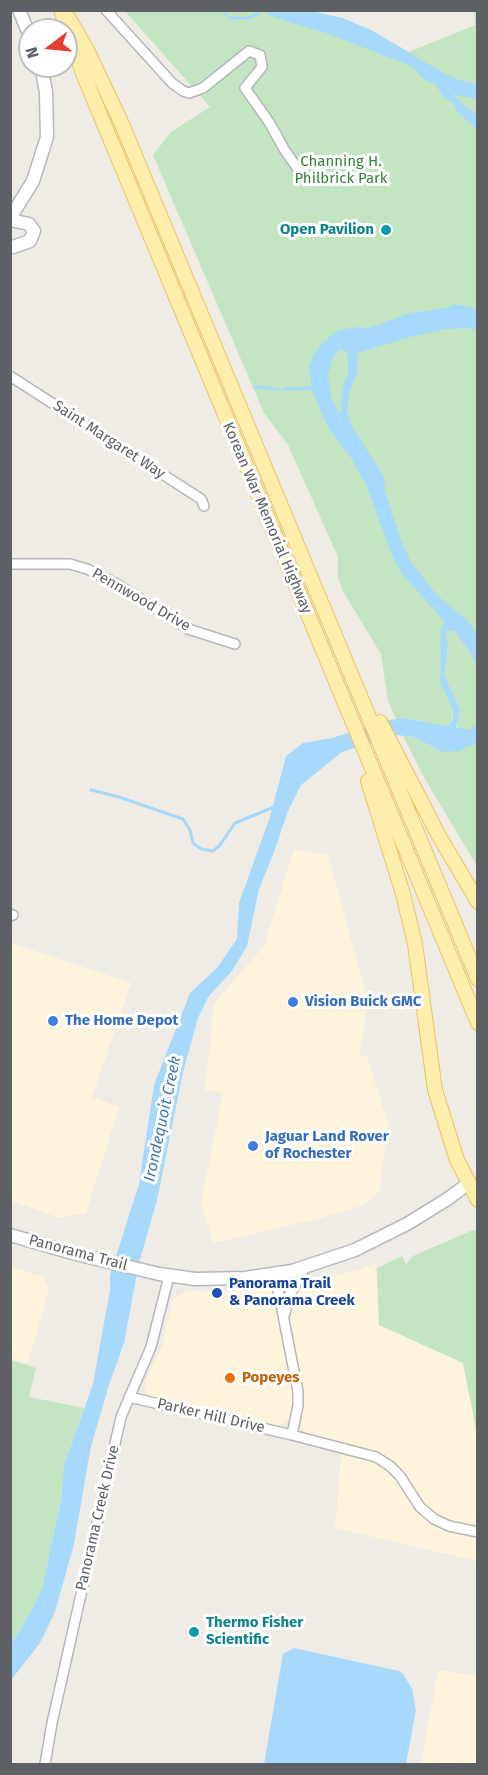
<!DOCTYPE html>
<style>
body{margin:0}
#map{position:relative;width:488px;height:1775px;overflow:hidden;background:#efece5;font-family:"Fira Sans",sans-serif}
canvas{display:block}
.frame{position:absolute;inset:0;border:12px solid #5d6065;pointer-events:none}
.north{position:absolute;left:18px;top:18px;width:60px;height:60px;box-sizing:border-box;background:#fff;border:2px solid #bebfc1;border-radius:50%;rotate:254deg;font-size:16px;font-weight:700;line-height:24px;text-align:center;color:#5d6065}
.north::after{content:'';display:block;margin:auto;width:21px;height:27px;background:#e43f35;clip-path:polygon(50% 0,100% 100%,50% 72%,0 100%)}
</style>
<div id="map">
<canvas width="488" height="1775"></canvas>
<div class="frame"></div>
<div class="north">N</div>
</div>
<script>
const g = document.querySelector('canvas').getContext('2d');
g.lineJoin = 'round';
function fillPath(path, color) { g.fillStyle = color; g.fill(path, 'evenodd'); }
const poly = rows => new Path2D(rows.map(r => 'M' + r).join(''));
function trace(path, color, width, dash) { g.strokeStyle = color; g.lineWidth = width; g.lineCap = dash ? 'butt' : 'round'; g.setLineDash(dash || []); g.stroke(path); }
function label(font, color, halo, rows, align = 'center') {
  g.font = font + ' "Fira Sans",sans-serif'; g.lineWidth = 6; g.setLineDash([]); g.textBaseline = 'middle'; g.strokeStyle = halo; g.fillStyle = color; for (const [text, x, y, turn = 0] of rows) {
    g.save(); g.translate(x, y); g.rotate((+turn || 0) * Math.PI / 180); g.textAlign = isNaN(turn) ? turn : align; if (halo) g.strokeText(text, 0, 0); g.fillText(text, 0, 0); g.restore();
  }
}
const commercial = poly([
 [294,849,328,855,368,1002,359,1055,367,1057,388,1123,380,1191,361,1206,317,1219,213,1243,201,1202,223,1093,205,1090,214,1004,264,946],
 [11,943,131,983,92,1097,119,1107,86,1213,60,1218,11,1201],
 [376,1263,379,1325,463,1363,477,1435,477,1561,335,1528,342,1442,311,1435,303,1429,301,1424,304,1393,293,1344,289,1306,295,1290,308,1280,356,1271],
 [10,1267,43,1277,49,1290,28,1363,11,1358],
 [266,1289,274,1294,277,1301,280,1331,292,1382,293,1397,290,1417,286,1423,274,1426,149,1396,146,1392,145,1382,163,1344,171,1305,174,1298,188,1291,222,1292],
 [438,1670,477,1676,477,1764,421,1764]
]);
const green = poly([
 [125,11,311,11,342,18,371,30,409,52,475,25,474,11,477,11,477,866,425,779,403,736,414,737,442,752,468,746,453,717,450,724,445,726,405,718,396,719,388,701,381,654,344,593,338,578,338,557,288,445,264,413,153,155,171,132,210,107],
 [442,636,448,648,441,679,440,670],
 [473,1230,478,1231,477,1435,463,1363,379,1325,377,1268,402,1256,406,1264,413,1256],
 [11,1360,36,1368,29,1397,84,1408,64,1464,61,1500,42,1588,35,1604,11,1645]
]);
const water = poly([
 [262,11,311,11,342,18,371,30,445,74,462,81,477,84,477,99,452,94,466,107,477,114,477,130,456,110,454,104,443,97,435,83,427,82,411,66,326,33,276,18],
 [456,304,470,307,477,311,477,331,471,328,447,329,410,337,357,353,357,373,349,393,347,411,350,423,384,477,385,491,393,516,402,543,411,562,437,595,468,621,477,634,477,669,473,657,455,631,449,630,445,633,448,646,444,675,460,710,456,727,469,730,477,724,477,742,460,751,442,752,414,737,396,735,342,752,301,785,288,811,273,855,259,889,247,946,232,971,208,997,198,1018,184,1068,157,1200,139,1263,124,1343,109,1385,91,1446,74,1544,55,1612,40,1643,11,1680,11,1645,35,1604,42,1588,61,1500,64,1464,93,1384,110,1290,110,1275,139,1184,154,1085,190,993,217,968,237,939,239,903,270,817,286,756,303,743,332,738,389,720,405,718,445,726,450,724,453,719,453,709,440,682,441,628,445,622,402,574,391,553,367,487,350,456,329,429,322,414,312,391,309,368,314,354,324,341,339,330,359,327,369,328,410,313,445,308],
 [340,349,347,352,348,361,348,373,343,387,340,414,332,400,328,375,333,357],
 [294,1648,399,1671,403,1674,412,1689,416,1710,406,1764,264,1764,283,1654]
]);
const stream = poly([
 [222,10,230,18,247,18,256,15,260,10],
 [254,387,278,389],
 [284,389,315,388],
 [91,790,119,797,183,819,190,830,193,843,201,849,213,851,220,845,235,823,274,807]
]);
const street = poly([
 [106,10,172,83,183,91,189,93,203,88,249,51,260,55,262,67,245,88,269,122,284,149,302,175],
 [10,376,201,499,204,506],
 [10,564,70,564,87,569,115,583,188,629,235,644],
 [10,916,13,915],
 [275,1274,298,1392,298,1405,292,1435,376,1457,390,1466,400,1476,420,1507,434,1519,449,1526,478,1532],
 [285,1314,289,1296,306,1266],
 [129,1397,292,1435],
 [45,1764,52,1723,121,1417,151,1347,169,1276]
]);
const secondary = poly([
 [19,10,30,36],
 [10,218,33,181,47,137,46,92,41,66],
 [10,220,29,224,34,231,30,241,10,248],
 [10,1235,76,1254,159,1274,195,1279,245,1278,292,1271,355,1250,407,1224,446,1200,468,1184]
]);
const primary = poly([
 [61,10,84,76,478,1023],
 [65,12,86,48,121,122,478,979],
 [380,722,439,836,478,902],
 [368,781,403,894,415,944,435,1090,457,1160,478,1200]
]);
const markers = [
 [386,230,6,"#0f9aa8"],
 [293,1002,6,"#3f7fe0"],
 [53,1021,6,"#3f7fe0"],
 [253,1146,6,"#3f7fe0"],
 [217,1293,6,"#1a4fb4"],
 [230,1378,6,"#e8710a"],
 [194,1632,6,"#0f9aa8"]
];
const parkNames = [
 ["Channing H.",341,162],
 ["Philbrick Park",341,179]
];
const cultureNames = [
 ["Open Pavilion",374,230],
 ["Thermo Fisher",206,1623,"left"],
 ["Scientific",206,1640,"left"]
];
const streetNames = [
 ["Saint Margaret Way",109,440,33],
 ["Korean War Memorial Highway",267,518,67],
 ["Pennwood Drive",141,600,30],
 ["Panorama Trail",78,1253,15],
 ["Parker Hill Drive",211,1416,13],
 ["Panorama Creek Drive",98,1518,-77]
];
const shopNames = [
 ["Vision Buick GMC",305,1002],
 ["The Home Depot",65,1021],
 ["Jaguar Land Rover",265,1137],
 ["of Rochester",265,1154]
];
const transitNames = [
 ["Panorama Trail",229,1284],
 ["& Panorama Creek",229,1301]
];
const foodNames = [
 ["Popeyes",242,1378]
];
const waterNames = [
 ["Irondequoit Creek",163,1119,-78]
];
fillPath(commercial, '#fdf4db');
fillPath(green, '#c3e5c2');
fillPath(water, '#a7d9fd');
trace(stream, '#a7d9fd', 3);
trace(street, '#b5b7bb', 12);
trace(secondary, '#b6b9be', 15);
trace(primary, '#edc25f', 16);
trace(street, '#fff', 9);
trace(secondary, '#fff', 12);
trace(primary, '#fdeeac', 14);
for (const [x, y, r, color] of markers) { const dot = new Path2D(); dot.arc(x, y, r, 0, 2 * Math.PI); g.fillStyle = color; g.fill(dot); trace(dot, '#fff', 2); }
label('15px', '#378239', '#fff', parkNames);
label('bold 15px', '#0d838f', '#fff', cultureNames, 'right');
label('15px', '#5d6065', '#fff', streetNames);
label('bold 15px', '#366cbe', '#fff', shopNames, 'left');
label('bold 15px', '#164399', '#fff', transitNames, 'left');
label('bold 15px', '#c56008', '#fff', foodNames, 'left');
label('italic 16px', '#437aae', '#fff', waterNames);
</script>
